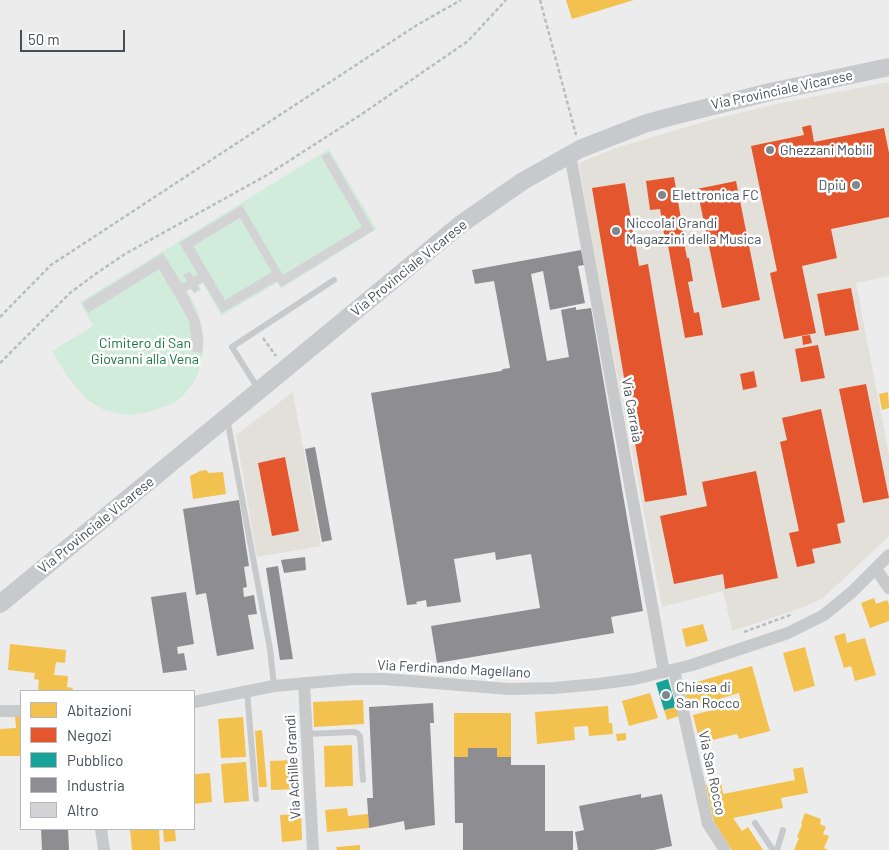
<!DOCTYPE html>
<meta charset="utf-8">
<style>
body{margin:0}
#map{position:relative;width:889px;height:850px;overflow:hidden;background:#edecec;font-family:Barlow,sans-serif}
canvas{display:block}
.legend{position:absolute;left:20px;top:690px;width:175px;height:140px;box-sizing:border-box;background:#fff;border:1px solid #b5b9bc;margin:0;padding:6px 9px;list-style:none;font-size:15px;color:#454f58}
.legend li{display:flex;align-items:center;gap:10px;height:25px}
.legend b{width:25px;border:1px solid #b5b9bc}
.scale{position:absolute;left:20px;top:30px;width:105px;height:22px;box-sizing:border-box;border:2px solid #454f58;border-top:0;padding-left:6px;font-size:15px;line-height:18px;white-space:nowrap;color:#454f58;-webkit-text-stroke:4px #fff;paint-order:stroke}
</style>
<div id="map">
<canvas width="889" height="850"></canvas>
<ul class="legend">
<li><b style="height:14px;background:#f2c14e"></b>Abitazioni</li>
<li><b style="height:14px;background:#e4572e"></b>Negozi</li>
<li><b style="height:14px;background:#17a398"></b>Pubblico</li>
<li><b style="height:14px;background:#8d8d92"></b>Industria</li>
<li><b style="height:14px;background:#d3d3d5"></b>Altro</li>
</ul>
<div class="scale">50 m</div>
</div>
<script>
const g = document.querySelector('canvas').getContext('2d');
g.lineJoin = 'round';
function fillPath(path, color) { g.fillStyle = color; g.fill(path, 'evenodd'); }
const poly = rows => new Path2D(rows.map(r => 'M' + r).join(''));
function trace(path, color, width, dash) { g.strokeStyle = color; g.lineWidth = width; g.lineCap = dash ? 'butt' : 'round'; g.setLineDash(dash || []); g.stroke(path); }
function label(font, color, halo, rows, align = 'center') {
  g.font = font + ' Barlow,sans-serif'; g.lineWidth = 5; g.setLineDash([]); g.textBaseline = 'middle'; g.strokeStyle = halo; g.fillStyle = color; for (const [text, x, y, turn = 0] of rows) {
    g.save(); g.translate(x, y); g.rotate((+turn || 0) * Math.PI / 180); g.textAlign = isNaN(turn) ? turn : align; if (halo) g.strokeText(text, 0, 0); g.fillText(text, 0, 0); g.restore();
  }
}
const commercial = poly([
 [889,82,889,276,856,283,889,455,889,536,823,598,804,607,732,631,723,591,662,607,591,238,579,163,619,147,710,120,781,103],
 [293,392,321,546,257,557,236,435]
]);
const green = poly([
 [329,149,377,229,281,289,277,283,221,316,203,283,199,285,201,290,194,294,191,289,187,291,197,309,202,326,204,340,203,353,198,374,194,382,182,397,172,404,149,412,131,415,121,414,104,410,86,399,69,379,52,351,93,326,80,302]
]);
const homes = poly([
 [566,0,634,0,572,19],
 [888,392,889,408,882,410,879,394],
 [206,470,209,473,223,472,226,494,193,499,190,476,200,471],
 [874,598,876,604,887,600,889,605,889,621,870,628,861,603],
 [703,624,708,641,686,647,682,629],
 [845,633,847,643,865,638,876,675,855,681,851,666,844,668,834,636],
 [10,644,66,650,65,663,56,662,54,675,68,676,67,687,73,688,72,691,38,691,39,680,34,679,35,673,8,670],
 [805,647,815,686,794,692,783,653],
 [752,666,770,731,739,739,737,734,700,743,693,715,712,710,709,701,689,707,683,686],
 [739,693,741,702,724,706,722,698],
 [650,693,658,718,629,726,622,701],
 [363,700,364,724,314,727,313,702],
 [608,706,609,723,612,723,613,734,589,736,588,726,574,727,575,740,537,744,535,712],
 [676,707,679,716,667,720,664,710],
 [454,713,511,713,511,757,497,757,497,748,468,748,468,757,454,757],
 [15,716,21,716,21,756,0,756,0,729,16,728],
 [243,717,246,757,221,758,218,719],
 [262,730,267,787,259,787,255,731],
 [626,733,626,740,617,741,616,734],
 [352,745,353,786,325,787,324,746],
 [295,760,296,789,271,790,270,761],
 [246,762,249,801,224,803,221,764],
 [803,767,808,793,781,798,783,808,733,818,742,831,748,827,763,850,732,850,714,822,706,785,721,782,723,794,795,780,793,769],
 [210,773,212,802,194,804,194,774],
 [347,808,348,816,368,814,369,828,327,832,325,810],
 [805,813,821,819,820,824,826,827,823,834,829,836,824,848,828,850,794,850,799,838,797,837,802,825,801,824],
 [301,814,302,840,282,842,280,815],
 [130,829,159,829,160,850,132,850],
 [163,829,175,829,176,841,164,842],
 [360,845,360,850,337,850,336,847]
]);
const shops = poly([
 [811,125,814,142,884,128,889,153,889,217,831,229,837,258,802,266,816,333,784,339,770,273,777,271,751,146,804,135,802,127],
 [674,177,684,237,683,237,687,258,689,258,693,281,688,282,694,313,699,312,703,335,685,338,667,240,665,240,660,209,650,210,646,181],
 [736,181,760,300,722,308,697,189],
 [625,183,639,266,648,264,687,495,645,502,592,188],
 [851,288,859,330,825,336,817,294],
 [810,335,812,343,803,345,802,336],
 [818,345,825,378,801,382,795,349],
 [754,371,757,387,743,390,740,374],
 [866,384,889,498,863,503,839,389],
 [821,409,845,522,837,524,841,543,812,549,815,563,797,567,789,533,799,531,780,442,787,440,782,418],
 [285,457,299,531,272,536,258,463],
 [756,471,778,578,725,589,723,574,674,584,660,516,707,506,702,482]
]);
const public = poly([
 [668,679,676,707,664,710,656,683]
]);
const industry = poly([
 [581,250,584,265,578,266,585,303,550,310,543,271,531,274,547,361,569,357,561,310,576,307,576,310,591,308,643,611,611,617,614,633,437,663,431,626,540,608,531,554,496,560,495,552,454,559,461,602,427,607,426,600,416,602,417,604,407,605,371,393,501,371,503,369,510,368,494,281,475,284,472,270],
 [315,447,332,540,322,542,305,449],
 [239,500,249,566,244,567,247,587,243,588,244,597,254,595,257,614,248,615,254,649,217,656,206,593,196,595,183,509],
 [305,557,306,570,284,573,281,560],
 [278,566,293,659,280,660,266,568],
 [186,592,194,644,177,647,178,654,184,653,187,670,163,673,151,597],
 [433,703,434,723,430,723,435,825,405,830,404,821,369,828,367,798,373,798,369,707],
 [468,748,497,748,497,757,511,757,511,765,545,765,545,831,573,831,573,850,463,850,463,823,455,823,454,757,468,757],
 [641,794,641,798,662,794,672,846,654,850,578,850,575,832,584,830,579,806],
 [41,829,68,829,69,850,42,850]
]);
const building = poly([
 [329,152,374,230,281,287,277,281,222,313,203,282,197,285,200,289,194,293,191,289,186,291,199,319,202,330,203,341,202,353,190,351,191,336,189,321,182,308,159,269,88,313,82,303,163,253,182,284,187,281,183,275,190,271,193,277,198,274,179,243,242,205,283,275,362,227,321,156],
 [240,218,272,272,225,300,193,246]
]);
const path = poly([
 [540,0,576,135],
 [0,317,51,265,417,25,461,0],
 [263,338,276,356],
 [0,363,70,293,94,275,125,254,267,175,359,116,468,41,506,0],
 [744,632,793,614]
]);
const lane = poly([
 [259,390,232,347,334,280],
 [227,418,270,649,274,686],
 [247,691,256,799],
 [307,734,353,732,357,733,360,736,363,780],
 [755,823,773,850],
 [777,850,783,830]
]);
const street = poly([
 [570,154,664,672],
 [876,569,889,588],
 [674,670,708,824,725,850],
 [304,683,313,850],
 [194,702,274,686,353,679,385,679,509,689,554,688,598,684,635,679,692,665,788,633,824,615,852,592,889,555],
 [0,711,21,711],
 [101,829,104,850]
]);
const secondary = poly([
 [0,604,461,224,523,181,580,149,644,124,669,117,770,92,889,67]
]);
const markers = [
 [770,150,5,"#80868c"],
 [856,185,5,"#80868c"],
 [662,195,5,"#80868c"],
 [616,231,5,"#80868c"],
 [666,695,5,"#80868c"]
];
const streetNames = [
 ["Via Provinciale Vicarese",782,90,-12],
 ["Via Provinciale Vicarese",409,268,-39],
 ["Via Carraia",632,410,80],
 ["Via Provinciale Vicarese",96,525,-39],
 ["Via Ferdinando Magellano",454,669,3],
 ["Via Achille Grandi",293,767,-93],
 ["Via San Rocco",712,773,78]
];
const poiNames = [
 ["Ghezzani Mobili",780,150],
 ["Dpiù",846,185,"right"],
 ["Elettronica FC",672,195],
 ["Niccolai Grandi",626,223],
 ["Magazzini della Musica",626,239],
 ["Chiesa di",676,687],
 ["San Rocco",676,703]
];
const parkNames = [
 ["Cimitero di San",145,343],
 ["Giovanni alla Vena",145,359]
];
fillPath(commercial, '#e2e0d9');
fillPath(green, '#d1ecda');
fillPath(homes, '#f2c14e');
fillPath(shops, '#e4572e');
fillPath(public, '#17a398');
fillPath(industry, '#8d8d92');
fillPath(building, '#d3d3d5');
trace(path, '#b5c0bc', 2.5, [4, 2.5]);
trace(lane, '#c7c9cb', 6);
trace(street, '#c7c9cb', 12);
trace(secondary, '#c7c9cd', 18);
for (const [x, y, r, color] of markers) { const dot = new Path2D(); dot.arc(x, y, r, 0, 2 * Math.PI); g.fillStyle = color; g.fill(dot); trace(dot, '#fff', 2); }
label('14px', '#454f58', '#fff', streetNames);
label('14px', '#454f58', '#fff', poiNames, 'left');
label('14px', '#197546', '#fff', parkNames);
</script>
